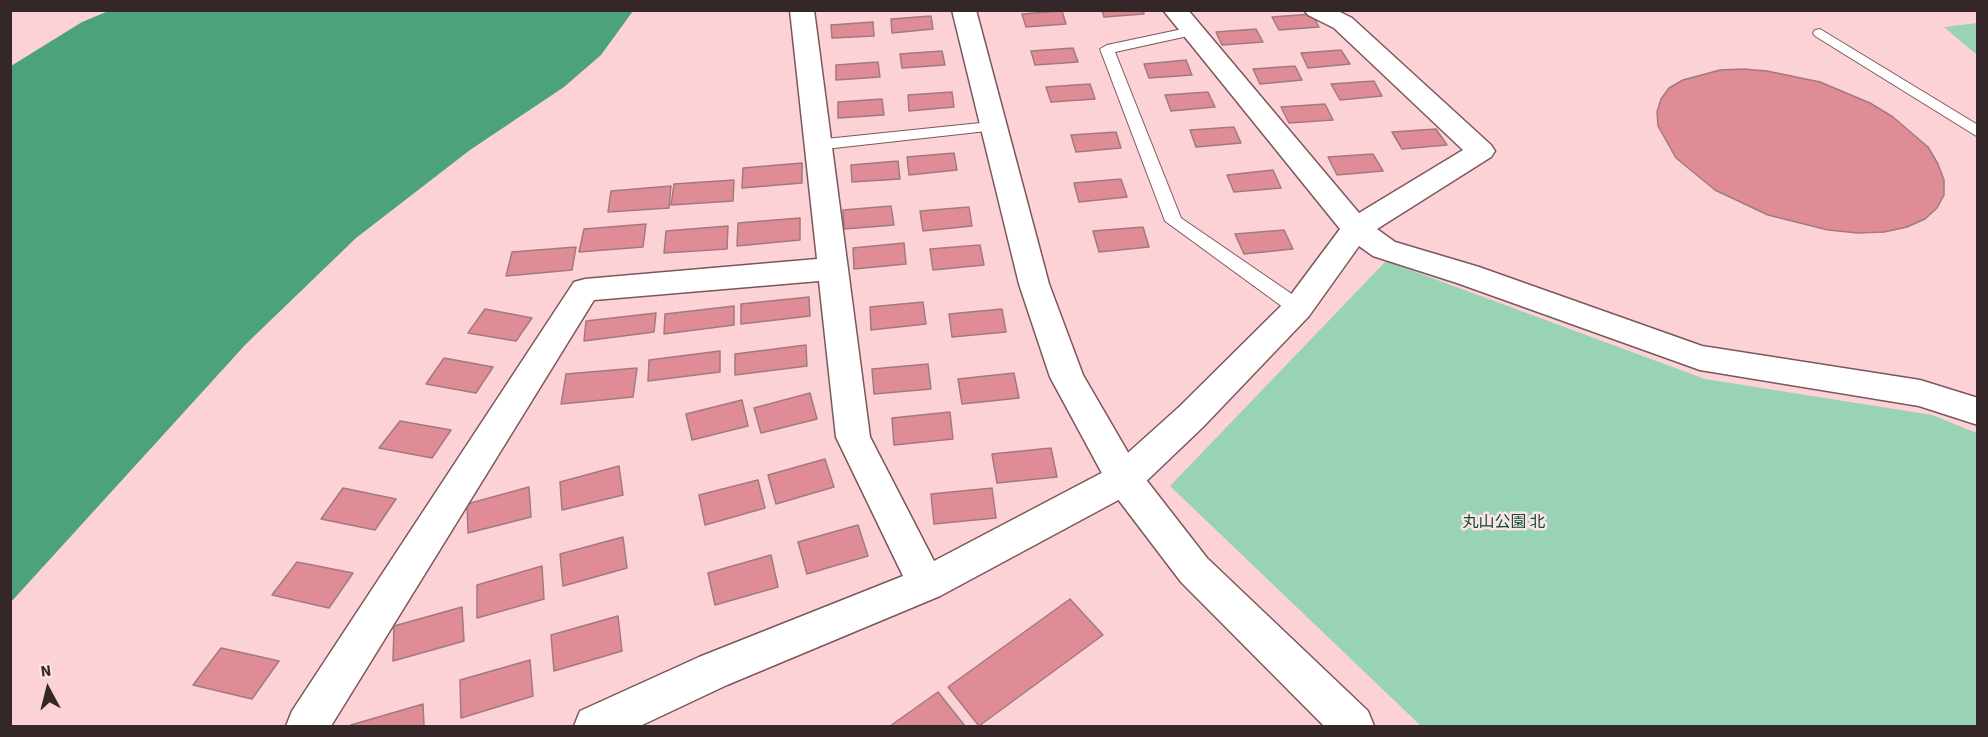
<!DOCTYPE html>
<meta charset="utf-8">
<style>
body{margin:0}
#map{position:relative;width:1988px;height:737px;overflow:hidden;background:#fdd2d7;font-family:"Source Sans 3",sans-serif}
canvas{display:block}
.frame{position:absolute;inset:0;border:12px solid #352627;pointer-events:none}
.north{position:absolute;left:18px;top:659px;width:60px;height:60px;-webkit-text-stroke:4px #ffe4e7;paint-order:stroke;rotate:353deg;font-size:16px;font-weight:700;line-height:24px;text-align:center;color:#352627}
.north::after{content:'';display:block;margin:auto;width:21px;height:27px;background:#352627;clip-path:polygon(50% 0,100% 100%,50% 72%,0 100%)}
</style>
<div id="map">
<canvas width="1988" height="737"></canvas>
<div class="frame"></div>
<div class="north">N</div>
</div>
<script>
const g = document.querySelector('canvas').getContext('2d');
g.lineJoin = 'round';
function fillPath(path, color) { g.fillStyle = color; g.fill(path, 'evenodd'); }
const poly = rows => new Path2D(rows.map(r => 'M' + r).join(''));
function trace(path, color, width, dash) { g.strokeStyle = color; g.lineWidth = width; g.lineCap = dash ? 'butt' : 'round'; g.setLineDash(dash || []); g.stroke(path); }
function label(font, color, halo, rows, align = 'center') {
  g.font = font + ' "Source Sans 3","Noto Sans JP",sans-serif'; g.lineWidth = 5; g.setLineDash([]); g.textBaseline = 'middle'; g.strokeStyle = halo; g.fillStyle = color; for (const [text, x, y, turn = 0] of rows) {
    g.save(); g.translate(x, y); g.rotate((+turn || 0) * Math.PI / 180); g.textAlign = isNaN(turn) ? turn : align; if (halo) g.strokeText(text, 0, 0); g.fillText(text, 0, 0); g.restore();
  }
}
const green = poly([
 [1977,23,1977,55,1944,27],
 [1386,261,1705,379,1932,415,1977,433,1977,726,1421,726,1170,486]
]);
const water = poly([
 [111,10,633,11,601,55,564,87,470,150,356,238,246,344,11,602,11,66,82,22]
]);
const building = poly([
 [1102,10,1143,10,1144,14,1104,17,1102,10],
 [1062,11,1066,24,1026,27,1022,14,1062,11],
 [1312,14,1319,27,1279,30,1272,17,1312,14],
 [931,16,933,29,892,33,891,19,931,16],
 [873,22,874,36,832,38,831,25,873,22],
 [1256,29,1263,42,1222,45,1216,32,1256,29],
 [1073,48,1078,62,1035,65,1031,51,1073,48],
 [1341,50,1350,64,1308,68,1301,53,1341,50],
 [942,51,945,65,902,68,900,54,942,51],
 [1186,60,1192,75,1149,78,1144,64,1186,60],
 [878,62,880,77,836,80,836,65,878,62],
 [1295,66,1302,80,1260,84,1253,69,1295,66],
 [1743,69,1767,71,1820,82,1870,103,1893,117,1928,147,1938,164,1944,180,1944,195,1937,208,1925,219,1907,227,1884,232,1858,233,1828,230,1768,215,1715,190,1676,158,1658,126,1657,112,1661,99,1669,88,1683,80,1720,70,1743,69],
 [1374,81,1382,96,1340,100,1331,84,1374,81],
 [1090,84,1095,99,1051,102,1046,87,1090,84],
 [952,92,954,107,909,111,908,95,952,92],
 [1208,92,1215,107,1171,111,1165,95,1208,92],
 [882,99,884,115,838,118,838,102,882,99],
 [1325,104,1333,120,1289,123,1281,107,1325,104],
 [1234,127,1241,143,1196,147,1190,130,1234,127],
 [1436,129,1447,145,1402,149,1392,132,1436,129],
 [1116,132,1121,148,1076,152,1071,135,1116,132],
 [954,153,957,170,909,175,907,157,954,153],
 [1373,154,1383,171,1337,175,1328,157,1373,154],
 [898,161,900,179,852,182,851,165,898,161],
 [802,163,802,183,742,188,743,168,802,163],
 [1273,170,1281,188,1234,192,1227,175,1273,170],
 [1121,179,1127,197,1079,202,1074,183,1121,179],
 [734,180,733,201,671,205,674,184,734,180],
 [671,186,669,208,608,212,611,191,671,186],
 [891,206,894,225,844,229,843,210,891,206],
 [969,207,972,226,923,231,920,211,969,207],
 [800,218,800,240,737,246,738,223,800,218],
 [646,224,643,247,579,252,584,229,646,224],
 [728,226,727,249,664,253,666,231,728,226],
 [1143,227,1149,247,1099,252,1093,231,1143,227],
 [1284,230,1293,249,1244,254,1235,234,1284,230],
 [904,243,906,264,854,269,853,248,904,243],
 [980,245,984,265,933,270,930,249,980,245],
 [576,247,572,270,506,276,512,252,576,247],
 [809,297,810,316,741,324,741,304,809,297],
 [923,302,926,324,871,330,870,307,923,302],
 [734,306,734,325,664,334,665,314,734,306],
 [485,309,532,318,516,341,468,333,485,309],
 [1002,309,1006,332,952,337,949,314,1002,309],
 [656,313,654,332,584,341,586,321,656,313],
 [806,345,807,366,735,375,735,354,806,345],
 [720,351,720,372,648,381,649,360,720,351],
 [444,358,493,367,476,393,426,384,444,358],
 [928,364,931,389,874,394,872,369,928,364],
 [637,368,633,397,561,404,566,374,637,368],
 [1014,373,1019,398,962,404,958,379,1014,373],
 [810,393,817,419,761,433,754,408,810,393],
 [742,400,748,426,692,440,686,414,742,400],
 [950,412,953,439,894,445,892,418,950,412],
 [400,421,451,430,432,458,379,448,400,421],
 [1051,448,1057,477,997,483,992,454,1051,448],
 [825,459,834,487,776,504,768,475,825,459],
 [619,466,623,495,562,510,560,482,619,466],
 [758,480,765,508,705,525,699,495,758,480],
 [529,487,531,517,468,533,467,504,529,487],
 [343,488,396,499,375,530,321,519,343,488],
 [992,488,996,518,934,524,931,494,992,488],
 [858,525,868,556,807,574,798,542,858,525],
 [623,537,627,568,563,586,560,554,623,537],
 [771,555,778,587,715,605,708,573,771,555],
 [297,562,353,573,329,608,272,595,297,562],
 [542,566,544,599,477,618,477,585,542,566],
 [1070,599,1103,635,979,726,948,687,1070,599],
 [462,607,464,641,393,661,394,626,462,607],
 [618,616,622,651,554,671,551,635,618,616],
 [221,648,279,661,252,699,193,685,221,648],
 [530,660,533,696,461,718,460,680,530,660],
 [938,692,965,726,890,726,938,692],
 [423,704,424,726,350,726,351,725,423,704]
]);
const service = poly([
 [1192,27,1197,28,1199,31,1197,34,1115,52,1181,218,1305,303,1307,308,1305,313,1291,313,1165,221,1100,49,1107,45,1192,27],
 [1820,29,1978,125,1978,137,1815,36,1813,33,1815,30,1820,29],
 [990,122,998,127,996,130,816,150,808,145,816,140,990,122]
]);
const minor = poly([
 [790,10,814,10,870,437,934,561,1111,468,1179,407,1287,300,1340,229,1163,10,1188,10,1359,213,1463,150,1334,28,1308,15,1304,10,1336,10,1352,18,1491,145,1495,151,1491,157,1377,229,1395,242,1479,267,1702,346,1920,380,1978,398,1978,425,1919,406,1700,370,1457,283,1373,256,1359,246,1309,316,1203,427,1137,490,940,596,727,685,640,726,574,726,580,711,699,657,903,576,836,437,819,281,594,300,331,726,286,726,292,711,574,282,585,279,817,259,790,10]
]);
const tertiary = poly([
 [952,10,976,10,1049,284,1083,375,1137,468,1207,558,1368,711,1374,726,1324,726,1181,582,1111,490,1050,377,1019,284,952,10]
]);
const parkNames = [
 ["丸山公園 北",1504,523]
];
fillPath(green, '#97d3b4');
fillPath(water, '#4ca27a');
fillPath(building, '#e08c97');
trace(building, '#a07a7e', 1.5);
trace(service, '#7b575b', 2);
trace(minor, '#7b575b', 3);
trace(tertiary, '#7b575b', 3);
fillPath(service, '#fff');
fillPath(minor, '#fff');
fillPath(tertiary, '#fff');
label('16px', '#074e34', '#ffe4e7', parkNames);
</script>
